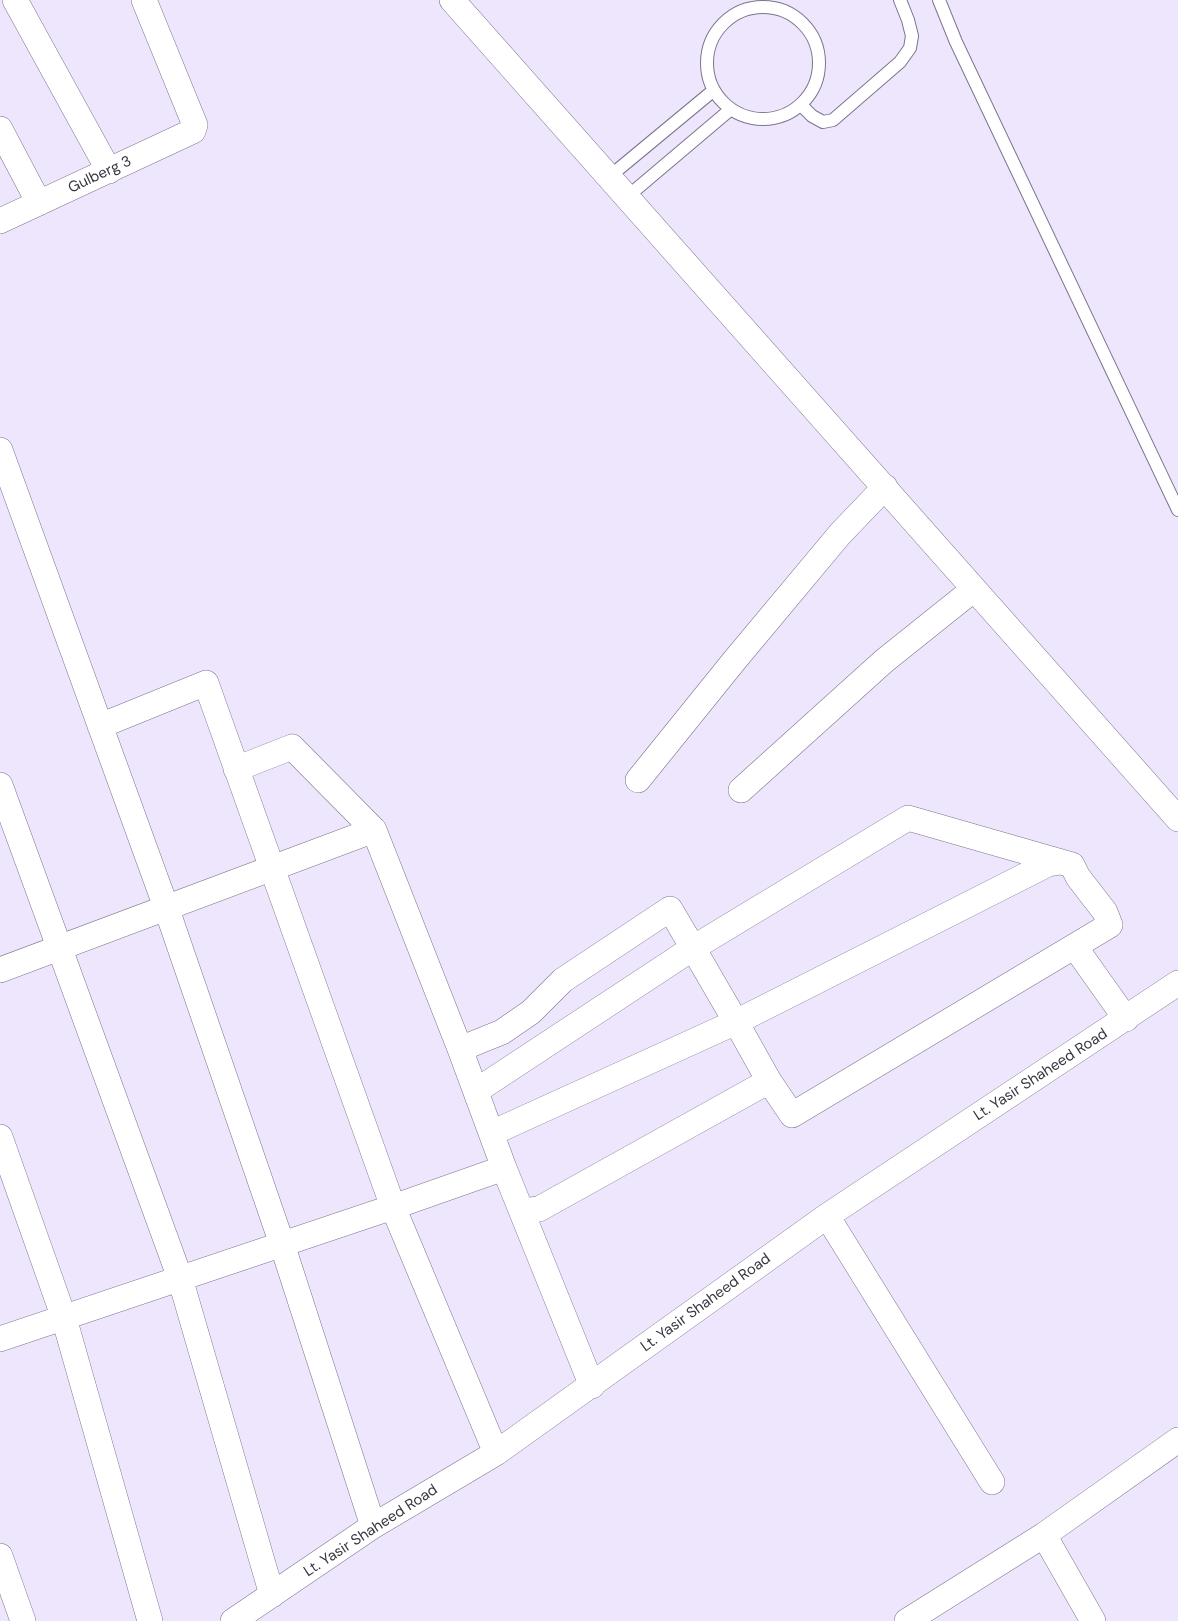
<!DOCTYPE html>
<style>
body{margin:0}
canvas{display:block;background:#ede6fc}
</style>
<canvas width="1178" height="1621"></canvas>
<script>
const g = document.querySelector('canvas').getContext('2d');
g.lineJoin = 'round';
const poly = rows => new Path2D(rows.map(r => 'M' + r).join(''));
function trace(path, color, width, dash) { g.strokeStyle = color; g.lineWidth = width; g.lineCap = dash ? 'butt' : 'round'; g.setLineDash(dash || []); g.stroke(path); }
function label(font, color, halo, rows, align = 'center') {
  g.font = font + ' "DM Sans",sans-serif'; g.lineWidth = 4; g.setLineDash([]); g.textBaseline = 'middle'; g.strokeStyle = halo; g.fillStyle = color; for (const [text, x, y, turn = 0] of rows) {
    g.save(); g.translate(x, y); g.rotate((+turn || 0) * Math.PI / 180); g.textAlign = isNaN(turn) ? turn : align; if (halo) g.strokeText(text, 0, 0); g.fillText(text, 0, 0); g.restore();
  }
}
const service = poly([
 [939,0,956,42,1178,510],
 '707 63a56 56 0 1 1 112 0a56 56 0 1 1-112 0Z',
 [801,105,812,116,823,122,833,120,900,62,910,48,912,36,908,20,900,0],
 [609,177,714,90],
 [627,197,731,109]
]);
const minor = poly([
 [15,0,109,171],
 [452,0,1178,819],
 [0,129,39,203],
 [0,221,193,131,195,125,144,0],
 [0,450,166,907,282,1244,373,1526],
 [100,726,206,683,393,1207,496,1453],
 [236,769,292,747,374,830,460,1049],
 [638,780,734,661,840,534,885,487],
 [0,785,180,1278,272,1595],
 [741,790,884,661,974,589],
 [1075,947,1126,1019],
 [0,970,374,830],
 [476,1091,693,948,908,818,1072,865,1078,877,1105,912,1110,925,792,1115,769,1081,736,1022,693,948,670,909,563,980,531,1012,502,1032,460,1049,504,1168,592,1386],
 [492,1133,736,1022,1048,864,1060,862],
 [0,1137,64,1318,150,1621],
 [522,1211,539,1209,769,1081],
 [827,1216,992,1482],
 [0,1339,393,1207,504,1168],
 [1044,1535,1093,1621],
 [0,1556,23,1621],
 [233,1621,373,1526,496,1453,827,1216,1178,983],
 [907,1621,1044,1535,1178,1440]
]);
const streetNames = [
 ["Gulberg 3",100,175,-25],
 ["Lt. Yasir Shaheed Road",1041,1075,-33],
 ["Lt. Yasir Shaheed Road",706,1303,-36],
 ["Lt. Yasir Shaheed Road",371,1531,-33]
];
trace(service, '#7d758e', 14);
trace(minor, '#7d758e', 26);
trace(service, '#fff', 12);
trace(minor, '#fff', 25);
label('15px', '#393641', '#fff', streetNames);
</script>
